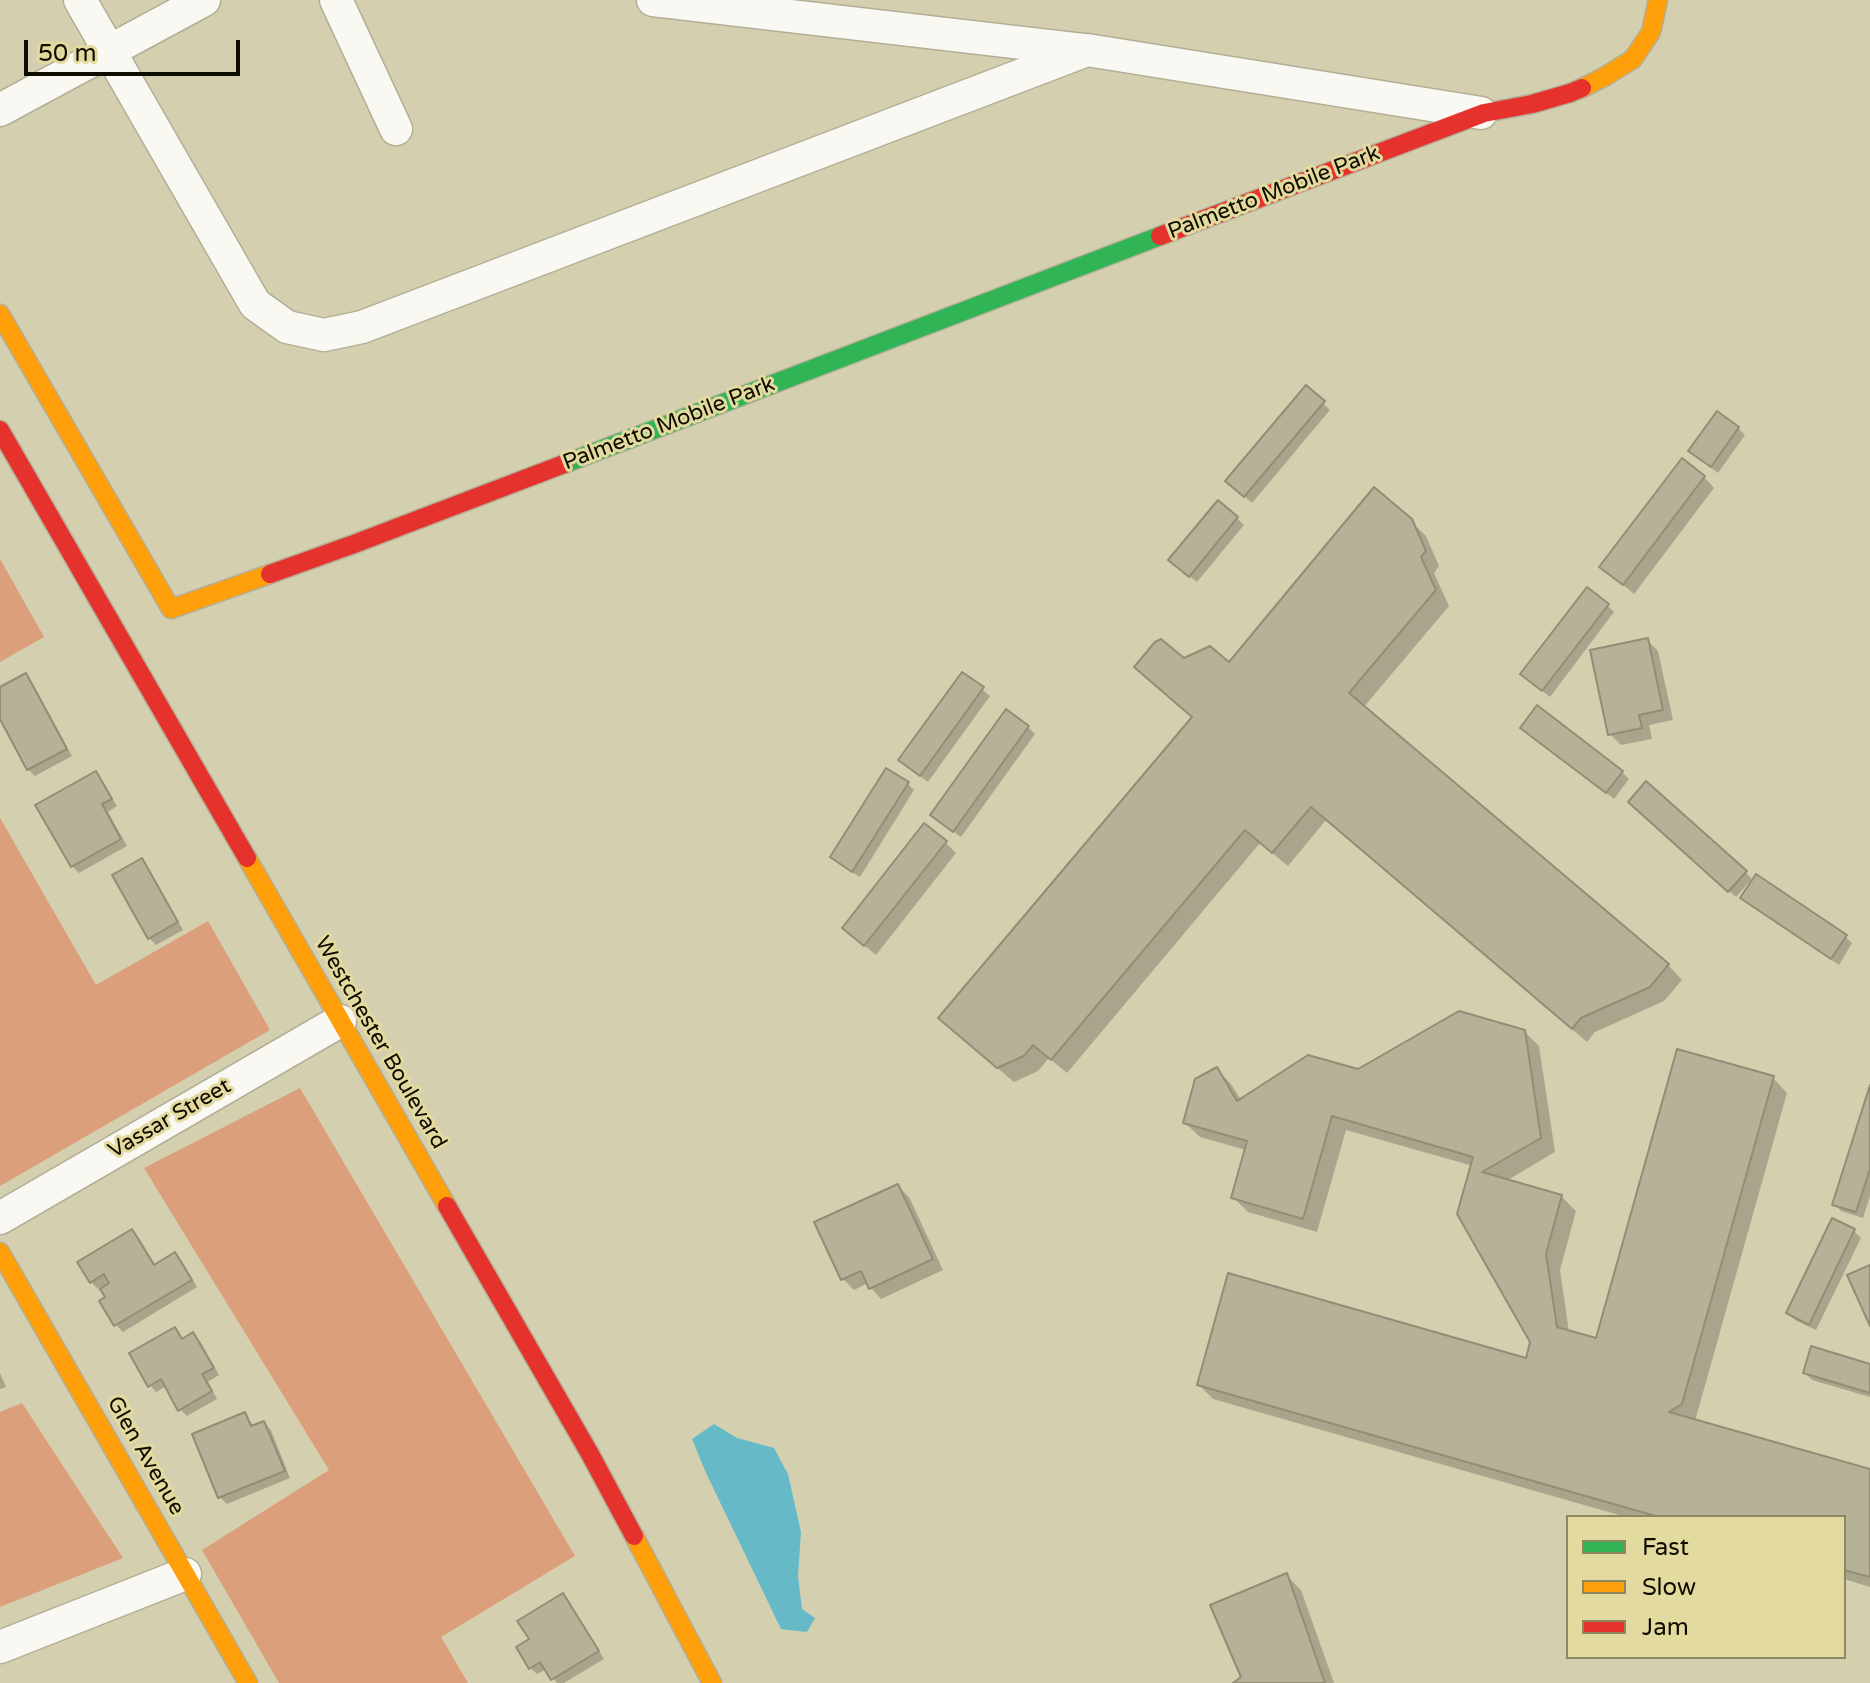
<!DOCTYPE html>
<style>
body{margin:0}
#map{position:relative;width:1870px;height:1683px;overflow:hidden;background:#d4cfaf;font-family:"Varela Round",sans-serif}
canvas{display:block}
.legend{position:absolute;left:1566px;top:1515px;width:280px;height:144px;box-sizing:border-box;background:#e3daa0;border:2px solid #8e8860;margin:0;padding:10px 14px;list-style:none;font-size:24px;color:#0f0c00}
.legend li{display:flex;align-items:center;gap:16px;height:40px}
.legend b{width:40px;border:2px solid #8e8860}
.scale{position:absolute;left:24px;top:40px;width:216px;height:36px;box-sizing:border-box;border:4px solid #0f0c00;border-top:0;padding-left:10px;font-size:24px;line-height:28px;white-space:nowrap;color:#0f0c00;-webkit-text-stroke:6px #e3daa0;paint-order:stroke}
</style>
<div id="map">
<canvas width="1870" height="1683"></canvas>
<ul class="legend">
<li><b style="height:10px;background:#30b455"></b>Fast</li>
<li><b style="height:10px;background:#ff9f0a"></b>Slow</li>
<li><b style="height:10px;background:#e5322d"></b>Jam</li>
</ul>
<div class="scale">50 m</div>
</div>
<script>
const g = document.querySelector('canvas').getContext('2d');
g.lineJoin = 'round';
function fillPath(path, color) { g.fillStyle = color; g.fill(path, 'evenodd'); }
const poly = rows => new Path2D(rows.map(r => 'M' + r).join(''));
function trace(path, color, width, dash) { g.strokeStyle = color; g.lineWidth = width; g.lineCap = dash ? 'butt' : 'round'; g.setLineDash(dash || []); g.stroke(path); }
function label(font, color, halo, rows, align = 'center') {
  g.font = font + ' "Varela Round",sans-serif'; g.lineWidth = 6; g.setLineDash([]); g.textBaseline = 'middle'; g.strokeStyle = halo; g.fillStyle = color; for (const [text, x, y, turn = 0] of rows) {
    g.save(); g.translate(x, y); g.rotate((+turn || 0) * Math.PI / 180); g.textAlign = isNaN(turn) ? turn : align; if (halo) g.strokeText(text, 0, 0); g.fillText(text, 0, 0); g.restore();
  }
}
const forest = poly([
 [0,559,44,637,0,662],
 [0,818,96,985,208,921,270,1030,0,1186],
 [300,1088,575,1556,441,1637,468,1683,279,1683,202,1550,329,1470,144,1168],
 [22,1403,123,1558,0,1607,0,1412]
]);
const water = poly([
 [714,1424,737,1438,774,1448,788,1474,801,1532,798,1576,802,1609,815,1618,807,1632,781,1629,706,1473,692,1439]
]);
const shadow = poly([
 [1323,403,1330,410,1252,503,1235,488],
 [1738,428,1745,435,1718,473,1698,458],
 [1704,477,1714,488,1634,594,1602,567],
 [1237,518,1244,525,1197,582,1177,566],
 [1410,521,1426,536,1439,566,1434,573,1449,606,1363,708,1668,965,1682,980,1664,1001,1595,1032,1587,1042,1326,820,1288,866,1260,843,1067,1073,1049,1058,1038,1071,1014,1082,956,1033,1194,718,1136,667,1183,661,1229,664],
 [1607,605,1614,612,1550,697,1530,681],
 [1647,640,1658,651,1673,720,1649,725,1652,739,1621,745,1610,734],
 [963,674,990,696,928,782,908,767],
 [26,675,32,682,72,756,35,776,28,769,0,715,0,689],
 [1028,727,1035,734,961,837,940,822],
 [1529,734,1622,772,1629,779,1614,799],
 [95,773,102,780,117,806,108,812,127,846,79,873,72,866],
 [908,784,914,790,860,877,839,864,832,857],
 [1637,809,1745,872,1752,879,1736,897],
 [945,842,956,853,876,955,855,938],
 [142,861,148,868,183,930,156,945,149,938],
 [1743,898,1845,936,1852,943,1839,965,1750,905],
 [1524,1031,1539,1046,1555,1152,1506,1181,1561,1196,1576,1211,1560,1270,1569,1332,1598,1340,1773,1078,1787,1093,1695,1421,1870,1472,1870,1587,1844,1579,1844,1517,1626,1517,1213,1399,1199,1385,1527,1361,1533,1341,1473,1166,1346,1130,1317,1232,1248,1212,1233,1197,1246,1150,1200,1137,1185,1123,1217,1069,1231,1084,1241,1100],
 [1870,1092,1870,1196,1863,1218,1841,1211,1834,1204],
 [898,1186,909,1197,943,1270,881,1299,871,1288,868,1283,854,1290,843,1279],
 [1833,1221,1854,1231,1861,1238,1816,1330,1795,1320,1788,1313],
 [132,1231,139,1238,156,1266,175,1254,182,1261,197,1287,123,1332,116,1325,108,1298,101,1287,98,1289,91,1282],
 [175,1329,184,1340,193,1335,200,1341,219,1375,208,1382,217,1399,187,1416,180,1409,167,1386,156,1392,150,1385],
 [1870,1366,1870,1397,1812,1380,1805,1373],
 [0,1373,6,1387,0,1389],
 [244,1415,251,1422,254,1427,264,1423,271,1430,290,1478,227,1504,220,1497],
 [1286,1575,1301,1590,1334,1683,1236,1683,1243,1677],
 [562,1596,569,1602,604,1659,564,1683,557,1683,547,1669,537,1674,530,1668]
]);
const building = poly([
 [1306,385,1325,401,1244,497,1225,481,1306,385],
 [1717,411,1739,427,1711,467,1688,451,1717,411],
 [1682,458,1705,476,1623,585,1599,567,1682,458],
 [1374,487,1412,519,1426,551,1421,557,1436,590,1349,693,1669,964,1650,987,1581,1018,1572,1029,1311,807,1272,853,1245,830,1051,1060,1033,1045,1024,1056,997,1068,938,1018,1192,717,1134,667,1155,642,1161,639,1184,658,1210,646,1229,662,1374,487],
 [1218,500,1238,517,1189,577,1168,560,1218,500],
 [1587,587,1609,604,1542,691,1520,674,1587,587],
 [1648,638,1663,710,1639,715,1642,728,1608,735,1590,650,1648,638],
 [962,672,984,687,920,776,898,760,962,672],
 [26,673,67,749,27,770,0,719,0,687,26,673],
 [1537,705,1623,771,1606,793,1520,728,1537,705],
 [1006,709,1029,726,953,832,930,815,1006,709],
 [886,768,909,782,852,872,830,857,886,768],
 [96,771,112,799,102,804,121,839,71,867,35,805,96,771],
 [1646,781,1747,871,1728,892,1628,802,1646,781],
 [924,823,947,841,864,946,842,928,924,823],
 [142,858,178,922,148,939,112,875,142,858],
 [1756,874,1847,935,1831,959,1740,898,1756,874],
 [1459,1011,1525,1030,1541,1138,1482,1172,1562,1195,1546,1254,1557,1327,1596,1338,1677,1049,1774,1076,1682,1404,1669,1412,1870,1469,1870,1577,1844,1570,1844,1517,1659,1517,1197,1385,1228,1273,1526,1358,1530,1342,1457,1214,1473,1157,1332,1116,1303,1219,1231,1198,1247,1141,1183,1123,1195,1079,1217,1067,1237,1101,1308,1055,1358,1069,1459,1011],
 [1870,1085,1870,1169,1856,1212,1832,1205,1870,1085],
 [898,1184,933,1259,869,1289,861,1271,841,1280,814,1222,898,1184],
 [1832,1218,1855,1229,1809,1325,1786,1313,1832,1218],
 [132,1229,154,1265,175,1252,192,1280,114,1326,99,1301,105,1297,100,1289,109,1283,104,1274,90,1283,77,1262,132,1229],
 [1870,1265,1870,1326,1847,1275,1870,1265],
 [175,1327,182,1339,193,1332,214,1368,202,1374,212,1391,178,1411,161,1379,148,1387,129,1353,175,1327],
 [1811,1346,1870,1364,1870,1393,1803,1373,1811,1346],
 [245,1412,251,1426,264,1421,285,1471,218,1498,192,1434,245,1412],
 [1287,1573,1325,1683,1233,1683,1241,1677,1210,1605,1287,1573],
 [563,1593,599,1651,551,1680,540,1662,529,1669,516,1647,529,1639,517,1621,563,1593]
]);
const street = poly([
 [80,0,255,304,287,327,324,335,362,327,1087,50,1481,113],
 [336,0,396,129],
 [653,0,1083,50],
 [0,110,204,0],
 [0,1218,340,1021],
 [0,1647,185,1574]
]);
const fast = poly([
 [564,464,1160,236]
]);
const slow = poly([
 [1582,88,1604,77,1633,59,1651,32,1658,0],
 [0,314,171,609,270,574],
 [247,858,447,1206],
 [0,1252,248,1683],
 [634,1536,712,1683]
]);
const jam = poly([
 [1160,236,1484,113,1532,104,1570,93,1582,88],
 [0,430,247,858],
 [270,574,354,544,564,464],
 [447,1206,590,1454,634,1536]
]);
const streetNames = [
 ["Palmetto Mobile Park",1274,193,-21],
 ["Palmetto Mobile Park",669,424,-21],
 ["Westchester Boulevard",380,1043,60],
 ["Vassar Street",170,1119,-30],
 ["Glen Avenue",145,1456,60]
];
fillPath(forest, '#dc9f7b');
fillPath(water, '#66bac8');
fillPath(shadow, '#0003');
fillPath(building, '#b6b298');
trace(building, '#918e75', 2);
trace(street, '#b3af96', 35);
trace(fast, '#b3af96', 21);
trace(slow, '#b3af96', 21);
trace(jam, '#b3af96', 21);
trace(street, '#f9f8f3', 32);
trace(fast, '#30b455', 18);
trace(slow, '#ff9f0a', 18);
trace(jam, '#e5322d', 18);
label('22px', '#0f0c00', '#e3daa0', streetNames);
</script>
